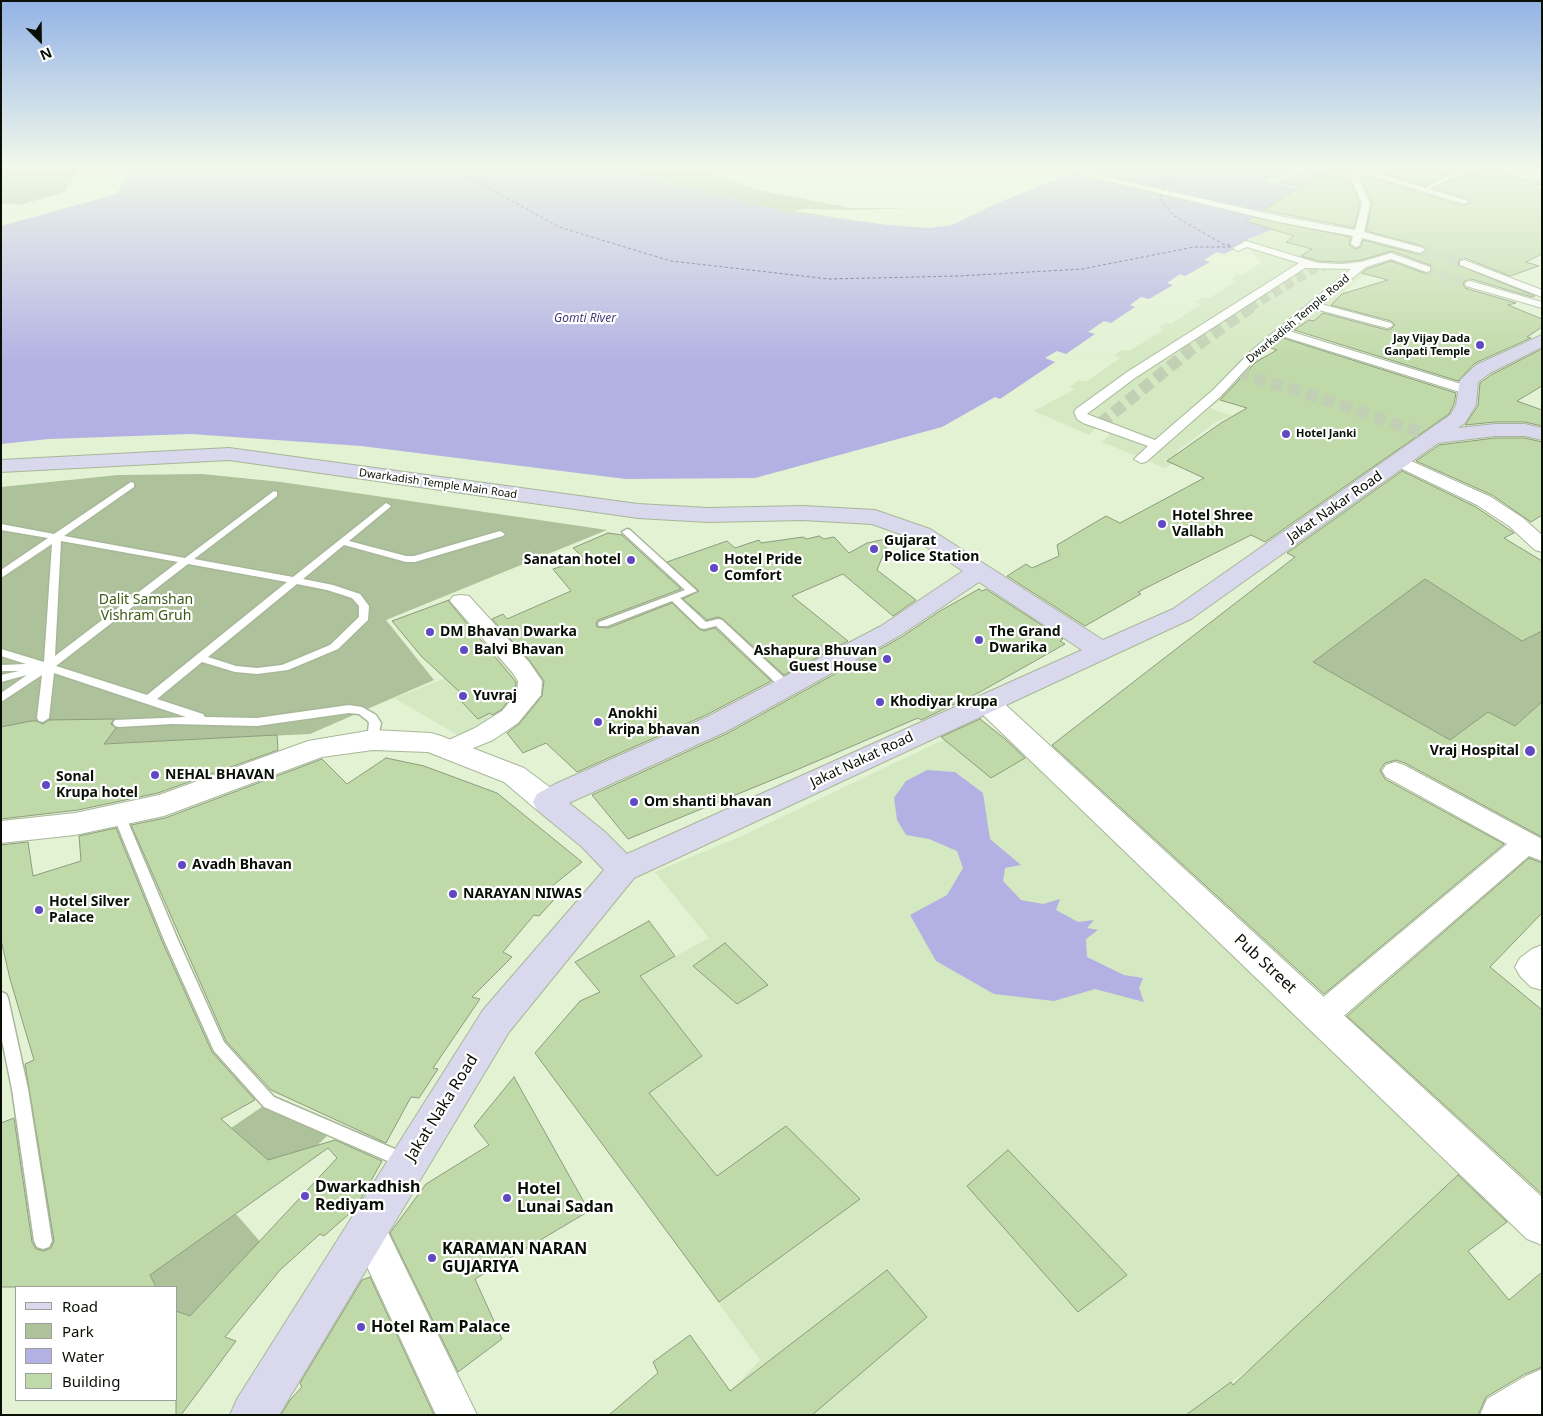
<!DOCTYPE html>
<style>
body{margin:0}
#map{position:relative;width:1543px;height:1416px;overflow:hidden;background:#e2f2d3;font-family:"Noto Sans",sans-serif}
canvas{display:block}
.frame{position:absolute;inset:0;border:2px solid #090f05;pointer-events:none}
.legend{position:absolute;left:15px;top:1286px;width:162px;height:115px;box-sizing:border-box;background:#fff;border:1px solid #9d9f9b;margin:0;padding:6px 9px;list-style:none;font-size:15px;color:#090f05}
.legend li{display:flex;align-items:center;gap:10px;height:25px}
.legend b{width:25px;border:1px solid #9d9f9b}
.north{position:absolute;left:15px;top:15px;width:50px;height:50px;-webkit-text-stroke:4px #fff;paint-order:stroke;rotate:157deg;font-size:14px;font-weight:700;line-height:20px;text-align:center;color:#090f05}
.north::after{content:'';display:block;margin:auto;width:18px;height:22px;background:#090f05;clip-path:polygon(50% 0,100% 100%,50% 72%,0 100%)}
</style>
<div id="map">
<canvas width="1543" height="1416"></canvas>
<div class="frame"></div>
<ul class="legend">
<li><b style="height:6px;background:#dad8ed"></b>Road</li>
<li><b style="height:14px;background:#adc19a"></b>Park</li>
<li><b style="height:14px;background:#b3b1e3"></b>Water</li>
<li><b style="height:14px;background:#c0d9a8"></b>Building</li>
</ul>
<div class="north">N</div>
</div>
<script>
const g = document.querySelector('canvas').getContext('2d');
g.lineJoin = 'round';
function fillPath(path, color) { g.fillStyle = color; g.fill(path, 'evenodd'); }
const poly = rows => new Path2D(rows.map(r => 'M' + r).join(''));
function trace(path, color, width, dash) { g.strokeStyle = color; g.lineWidth = width; g.lineCap = dash ? 'butt' : 'round'; g.setLineDash(dash || []); g.stroke(path); }
function label(font, color, halo, rows, align = 'center') {
  g.font = font + ' "Noto Sans",sans-serif'; g.lineWidth = 4.5; g.setLineDash([]); g.textBaseline = 'middle'; g.strokeStyle = halo; g.fillStyle = color; for (const [text, x, y, turn = 0] of rows) {
    g.save(); g.translate(x, y); g.rotate((+turn || 0) * Math.PI / 180); g.textAlign = isNaN(turn) ? turn : align; if (halo) g.strokeText(text, 0, 0); g.fillText(text, 0, 0); g.restore();
  }
}
const built = poly([
 [1350,211,1365,211,1393,218,1365,235,1420,250,1399,255,1436,269,1426,272,1434,276,1428,277,1393,261,1371,267,1373,268,1374,274,1359,278,1338,298,1346,300,1315,321,1309,320,1292,332,1300,335,1288,345,1280,343,1261,356,1265,357,1227,395,1210,408,1232,416,1216,422,1176,452,1184,458,1165,468,1102,442,1114,430,1100,424,1089,435,1034,411,1075,389,1070,387,1079,380,1086,382,1120,358,1114,355,1122,350,1129,351,1163,330,1158,328,1166,322,1171,324,1201,304,1195,302,1203,297,1210,298,1236,281,1231,279,1236,274,1242,275,1261,263,1246,245,1240,243,1271,228,1315,238,1287,242,1303,247,1345,236,1352,225],
 [509,654,529,695,468,741,394,698],
 [983,721,1028,756,1463,1171,1256,1364,1186,1415,746,1415,731,1391,760,1360,663,1226,717,1176,649,1093,702,1055,639,976,709,938,655,872,744,835]
]);
const green = poly([
 [1,166,73,166,80,168,64,192,20,205,1,203],
 [609,166,688,166,763,191,851,208,913,208,851,210,804,209,794,211,866,222,786,212,664,182],
 [202,474,281,482,607,530,386,620,434,680,310,734,99,744,1,756,1,487,118,475],
 [1425,579,1522,641,1542,631,1542,702,1515,726,1488,712,1466,729,1453,742,1313,662],
 [269,1102,328,1135,300,1162,298,1151,268,1160,231,1128],
 [236,1214,263,1245,255,1261,245,1257,190,1316,176,1311,176,1287,156,1287,150,1275]
]);
const water = poly([
 [121,166,609,166,664,182,786,212,889,225,929,228,952,225,1000,202,1089,166,1308,166,1266,181,1297,189,1247,220,1273,229,1241,242,1246,244,1224,254,1217,252,1204,260,1210,262,1185,276,1180,274,1167,283,1173,285,1149,299,1141,297,1130,305,1135,307,1111,323,1104,321,1088,332,1095,334,1066,354,1057,351,1045,358,1055,362,1000,399,995,397,942,427,755,478,626,479,361,446,191,434,49,439,1,444,1,226,117,194,125,177],
 [1310,169,1323,173,1316,181,1321,193,1275,182],
 [927,770,955,772,983,793,990,839,1021,865,1005,868,1003,881,1021,900,1043,904,1060,899,1056,910,1078,922,1094,920,1087,928,1098,930,1086,939,1087,957,1124,975,1143,978,1139,988,1144,1002,1095,989,1054,1001,994,994,936,961,910,915,947,895,963,868,957,851,929,839,906,835,897,820,894,798,906,781]
]);
const ferry = poly([
 [449,166,559,227,671,261,829,279,959,276,1082,269,1194,247,1234,247],
 [1163,190,1165,184,1189,166],
 [1162,194,1160,199,1174,216,1223,244,1232,246]
]);
const building = poly([
 [1335,166,1370,166,1354,170,1348,176,1360,204,1354,228,1263,210,1335,166],
 [1390,166,1478,166,1445,175,1425,186,1379,172,1390,166],
 [1489,169,1542,184,1529,187,1542,191,1542,254,1526,262,1539,266,1510,276,1465,258,1459,260,1458,265,1535,296,1532,297,1471,279,1466,280,1463,283,1465,288,1516,303,1508,305,1542,319,1542,327,1527,337,1531,338,1475,363,1458,381,1294,330,1309,320,1314,321,1323,313,1387,330,1391,329,1395,325,1391,321,1331,305,1342,294,1388,280,1362,273,1367,269,1391,261,1426,274,1431,272,1432,266,1392,251,1361,260,1342,262,1318,261,1301,256,1312,249,1286,242,1294,236,1246,221,1252,217,1351,237,1349,245,1355,249,1361,247,1363,240,1421,255,1427,250,1423,246,1366,231,1372,203,1361,178,1365,176,1460,205,1467,205,1470,202,1469,199,1435,189,1450,181,1489,169],
 [1283,338,1456,393,1454,404,1449,414,1265,542,1251,535,1138,592,1141,594,1085,626,1007,576,1026,564,1032,568,1059,556,1057,545,1106,516,1120,523,1204,478,1167,461,1221,423,1247,408,1220,400,1256,362,1277,350,1270,348,1283,338],
 [1542,349,1542,386,1517,401,1542,410,1542,426,1525,422,1495,422,1465,425,1478,406,1480,383,1491,375,1542,349],
 [1495,438,1525,438,1542,442,1542,515,1531,522,1492,495,1416,461,1439,445,1495,438],
 [1402,471,1476,507,1514,533,1504,538,1542,561,1542,631,1522,641,1425,579,1313,662,1450,740,1488,712,1515,726,1542,702,1542,837,1405,763,1396,760,1385,763,1380,770,1385,779,1504,844,1324,994,1052,745,1295,557,1287,553,1402,471],
 [608,533,622,535,681,589,598,620,596,623,597,627,608,628,672,603,699,629,704,631,715,628,771,681,706,715,577,772,546,743,523,753,507,733,519,724,542,696,544,681,530,661,492,619,503,614,507,619,571,591,553,569,585,559,573,548,608,533],
 [819,536,824,539,834,537,849,553,867,543,890,538,877,570,916,600,893,616,843,574,792,596,848,641,784,675,723,619,718,617,707,620,683,599,699,591,667,562,727,541,735,548,759,540,761,543,803,537,807,539,819,536],
 [979,589,982,591,986,589,1063,639,1060,641,1065,644,980,692,921,720,918,718,794,771,628,839,592,795,728,733,900,638,940,611,979,589],
 [449,600,449,602,516,682,515,692,501,710,492,715,490,713,478,719,458,698,463,695,421,656,392,621,449,600],
 [114,719,111,724,116,728,104,744,277,735,278,750,158,793,78,810,1,819,1,727,31,721,36,721,43,724,49,720,114,719],
 [980,719,1005,739,1025,758,991,778,941,737,980,719],
 [386,758,424,766,497,793,582,862,551,887,562,891,539,916,534,915,503,952,512,957,472,997,480,999,433,1068,438,1069,419,1098,411,1097,386,1143,271,1090,226,1041,131,825,165,818,322,759,347,784,386,758],
 [116,828,162,941,212,1052,255,1100,221,1119,268,1160,335,1140,382,1161,356,1208,324,1236,320,1234,280,1270,225,1337,236,1341,181,1415,176,1415,176,1311,190,1316,337,1158,328,1148,150,1275,156,1287,1,1287,1,1123,14,1118,32,1242,36,1249,44,1251,51,1248,54,1241,25,1064,34,1060,10,979,1,940,1,845,28,842,33,876,81,861,79,836,116,828],
 [1529,858,1542,863,1542,913,1490,967,1542,1010,1542,1194,1347,1016,1529,858],
 [649,921,675,956,640,976,702,1056,649,1093,717,1176,786,1126,860,1199,719,1302,535,1053,580,1001,600,992,575,962,649,921],
 [725,943,768,985,737,1004,693,966,725,943],
 [514,1077,589,1211,475,1279,502,1339,458,1372,390,1233,426,1184,489,1145,474,1126,514,1077],
 [1008,1150,1127,1275,1078,1312,967,1186,1008,1150],
 [1458,1175,1507,1222,1468,1251,1509,1300,1542,1272,1542,1367,1525,1374,1486,1397,1478,1415,1186,1415,1231,1382,1233,1385,1458,1175],
 [887,1270,927,1317,812,1415,609,1415,658,1373,653,1362,690,1335,730,1391,887,1270],
 [370,1277,434,1415,281,1415,290,1400,302,1387,300,1383,362,1280,370,1277]
]);
const pedestrianTunnelFar1 = poly([
 [1420,250,1464,263],
 [1426,269,1470,284],
 [1249,308,1314,269,1325,266]
]);
const pedestrianTunnel = poly([
 [1237,372,1327,400,1433,437],
 [1100,424,1189,351,1251,307]
]);
const service = poly([
 [1486,166,1494,166,1449,179,1428,190,1423,189,1445,177,1486,166],
 [131,482,134,483,134,487,64,536,185,558,274,491,277,492,277,496,194,559,293,577,386,503,391,506,389,508,349,541,406,556,414,556,500,531,505,534,503,536,415,562,406,562,344,545,303,579,333,585,360,594,369,606,368,620,338,649,288,670,257,674,235,672,202,662,157,699,203,714,205,717,257,718,349,705,362,707,376,715,381,723,377,743,373,744,367,740,369,723,368,721,359,714,349,713,257,726,172,724,119,727,115,726,113,723,115,720,186,717,54,673,49,718,43,722,39,721,37,718,42,675,1,702,1,693,27,675,1,682,1,675,19,671,1,671,1,665,26,664,1,656,1,649,44,662,52,544,1,578,1,570,48,538,1,530,1,524,54,534,131,482],
 [61,541,178,562,55,656,61,541],
 [188,564,287,582,147,695,56,666,188,564],
 [297,584,327,590,352,598,359,606,359,617,330,645,282,665,257,668,236,666,208,657,297,584],
 [627,529,630,530,697,591,680,598,706,622,718,619,722,620,791,684,793,687,791,690,783,690,716,626,704,629,700,628,672,601,607,626,599,626,598,624,599,622,685,590,624,534,622,532,627,529],
 [119,811,123,812,125,815,178,940,224,1042,274,1097,411,1156,413,1161,411,1166,405,1169,399,1166,264,1107,214,1051,164,940,113,815,115,812,119,811],
 [1,992,6,994,8,998,28,1089,52,1241,49,1247,43,1249,37,1247,34,1241,12,1089,1,1035,1,992]
]);
const pedestrian = poly([
 [1045,166,1058,166,1279,216,1355,230,1362,204,1350,176,1354,172,1376,166,1388,166,1374,172,1468,201,1467,203,1461,203,1365,174,1359,177,1370,204,1364,232,1423,248,1425,250,1420,253,1362,238,1359,246,1356,247,1351,244,1353,236,1279,222,1045,166],
 [1246,241,1318,263,1342,264,1361,262,1391,253,1430,267,1430,271,1426,272,1391,259,1366,267,1321,304,1391,323,1393,325,1391,327,1387,328,1315,309,1289,331,1471,387,1473,390,1467,394,1463,393,1282,336,1260,354,1221,396,1146,462,1141,463,1134,459,1148,446,1083,423,1077,419,1074,412,1076,409,1127,372,1299,263,1247,247,1238,251,1233,248,1246,241],
 [1305,268,1351,269,1252,350,1213,390,1155,440,1087,414,1135,378,1305,268],
 [1464,260,1542,290,1542,297,1460,265,1460,261,1464,260],
 [1470,281,1542,302,1542,308,1466,286,1465,284,1466,282,1470,281]
]);
const minor = poly([
 [1400,456,1491,497,1523,518,1542,535,1542,552,1535,550,1509,526,1477,505,1394,465,1391,461,1394,457,1400,456],
 [461,595,469,596,529,662,542,681,541,695,518,723,493,740,449,758,440,756,437,750,440,744,475,728,502,711,517,693,518,681,512,672,450,601,453,596,461,595],
 [1395,762,1404,765,1542,839,1542,861,1529,856,1332,1026,1321,1030,1310,1026,1306,1017,1310,1008,1507,844,1386,777,1382,771,1386,765,1395,762],
 [1542,945,1542,990,1531,987,1520,976,1515,967,1520,958,1532,949,1542,945],
 [368,1212,381,1218,477,1415,436,1415,350,1230,355,1218,368,1212]
]);
const tertiary = poly([
 [987,694,997,697,1542,1197,1542,1245,1527,1239,977,709,973,703,977,697,987,694],
 [373,730,431,733,441,736,524,768,559,794,563,802,559,810,548,813,537,810,504,782,428,752,373,750,322,757,164,816,75,835,1,843,1,821,75,813,159,795,308,741,373,730],
 [1542,1369,1542,1415,1480,1415,1487,1399,1526,1376,1542,1369]
]);
const secondary = poly([
 [1542,335,1542,347,1490,373,1478,382,1476,405,1465,423,1458,428,1495,424,1525,424,1542,428,1542,440,1525,436,1495,436,1438,443,1191,619,634,878,509,1032,279,1415,230,1415,237,1399,483,1010,604,870,582,847,537,810,533,802,537,794,555,784,707,717,881,626,963,571,914,539,872,524,803,520,708,522,638,518,229,460,1,472,1,460,229,448,638,504,708,508,803,506,875,510,930,529,1103,640,1173,609,1450,415,1456,405,1460,380,1476,365,1542,335],
 [979,582,1082,650,627,854,604,831,569,803,727,731,899,636,979,582]
]);
const markers = [
 [1480,345,5,"#6049c2"],
 [1286,434,5,"#6049c2"],
 [1162,524,5,"#6049c2"],
 [874,549,5,"#6049c2"],
 [631,560,5,"#6049c2"],
 [714,568,5,"#6049c2"],
 [430,632,5,"#6049c2"],
 [979,640,5,"#6049c2"],
 [464,650,5,"#6049c2"],
 [887,659,5,"#6049c2"],
 [463,696,5,"#6049c2"],
 [880,702,5,"#6049c2"],
 [598,722,5,"#6049c2"],
 [1530,751,6,"#6049c2"],
 [155,775,5,"#6049c2"],
 [46,785,5,"#6049c2"],
 [634,802,5,"#6049c2"],
 [182,865,5,"#6049c2"],
 [453,894,5,"#6049c2"],
 [39,910,5,"#6049c2"],
 [305,1196,5,"#6049c2"],
 [507,1198,5,"#6049c2"],
 [432,1258,5,"#6049c2"],
 [361,1327,5,"#6049c2"]
];
const farStreetnames = [
 ["Dwarkadish Temple Road",1298,319,-40],
 ["Dwarkadish Temple Main Road",438,484,8]
];
const farPoinames = [
 ["Jay Vijay Dada",1470,339],
 ["Ganpati Temple",1470,352],
 ["Hotel Janki",1296,434,"left"]
];
const farWaternames = [
 ["Gomti River",585,319]
];
const streetNames = [
 ["Jakat Nakar Road",1335,507,-35],
 ["Jakat Nakat Road",862,760,-25]
];
const poiNames = [
 ["Hotel Shree",1172,516],
 ["Vallabh",1172,532],
 ["Gujarat",884,541],
 ["Police Station",884,557],
 ["Sanatan hotel",621,560,"right"],
 ["Hotel Pride",724,560],
 ["Comfort",724,576],
 ["DM Bhavan Dwarka",440,632],
 ["The Grand",989,632],
 ["Dwarika",989,648],
 ["Balvi Bhavan",474,650],
 ["Ashapura Bhuvan",877,651,"right"],
 ["Guest House",877,667,"right"],
 ["Yuvraj",473,696],
 ["Khodiyar krupa",890,702],
 ["Anokhi",608,714],
 ["kripa bhavan",608,730],
 ["Vraj Hospital",1519,751,"right"],
 ["NEHAL BHAVAN",165,775],
 ["Sonal",56,777],
 ["Krupa hotel",56,793],
 ["Om shanti bhavan",644,802],
 ["Avadh Bhavan",192,865],
 ["NARAYAN NIWAS",463,894],
 ["Hotel Silver",49,902],
 ["Palace",49,918]
];
const parkNames = [
 ["Dalit Samshan",146,600],
 ["Vishram Gruh",146,616]
];
const nearStreetnames = [
 ["Pub Street",1265,964,43],
 ["Jakat Naka Road",442,1108,-58]
];
const nearPoinames = [
 ["Dwarkadhish",315,1187],
 ["Rediyam",315,1205],
 ["Hotel",517,1189],
 ["Lunai Sadan",517,1207],
 ["KARAMAN NARAN",442,1249],
 ["GUJARIYA",442,1267],
 ["Hotel Ram Palace",371,1327]
];
fillPath(built, '#d4e8c2');
fillPath(green, '#adc19a');
fillPath(water, '#b3b1e3');
trace(ferry, '#413977', 1, [3, 2.5]);
fillPath(building, '#c0d9a8');
trace(building, '#8c9b7e', 1);
trace(pedestrianTunnelFar1, '#c1d0b4', 9, [9, 5]);
trace(pedestrianTunnel, '#c1d0b4', 12, [12, 6]);
trace(service, '#a8b799', 3);
trace(pedestrian, '#a8b799', 2);
trace(minor, '#a8b799', 2);
trace(tertiary, '#a8b799', 2);
trace(secondary, '#a8b799', 2);
fillPath(service, '#fff');
fillPath(pedestrian, '#fff');
fillPath(minor, '#fff');
fillPath(tertiary, '#fff');
fillPath(secondary, '#dad8ed');
const sky = g.createLinearGradient(0, 0, 0, 364);
sky.addColorStop(0, '#93b3e6');
sky.addColorStop(0.46, '#f2f9eb');
sky.addColorStop(1, '#f2f9eb00');
g.fillStyle = sky;
g.fillRect(0, 0, 1543, 364);
for (const [x, y, r, color] of markers) { const dot = new Path2D(); dot.arc(x, y, r, 0, 2 * Math.PI); g.fillStyle = color; g.fill(dot); trace(dot, '#fff', 2); }
label('11px', '#090f05', '#fff', farStreetnames);
label('bold 11px', '#090f05', '#fff', farPoinames, 'right');
label('italic 12px', '#413977', '#fff', farWaternames);
label('14px', '#090f05', '#fff', streetNames);
label('bold 14px', '#090f05', '#fff', poiNames, 'left');
label('14px', '#3b5913', '#fff', parkNames);
label('16px', '#090f05', '#fff', nearStreetnames);
label('bold 16px', '#090f05', '#fff', nearPoinames, 'left');
</script>
